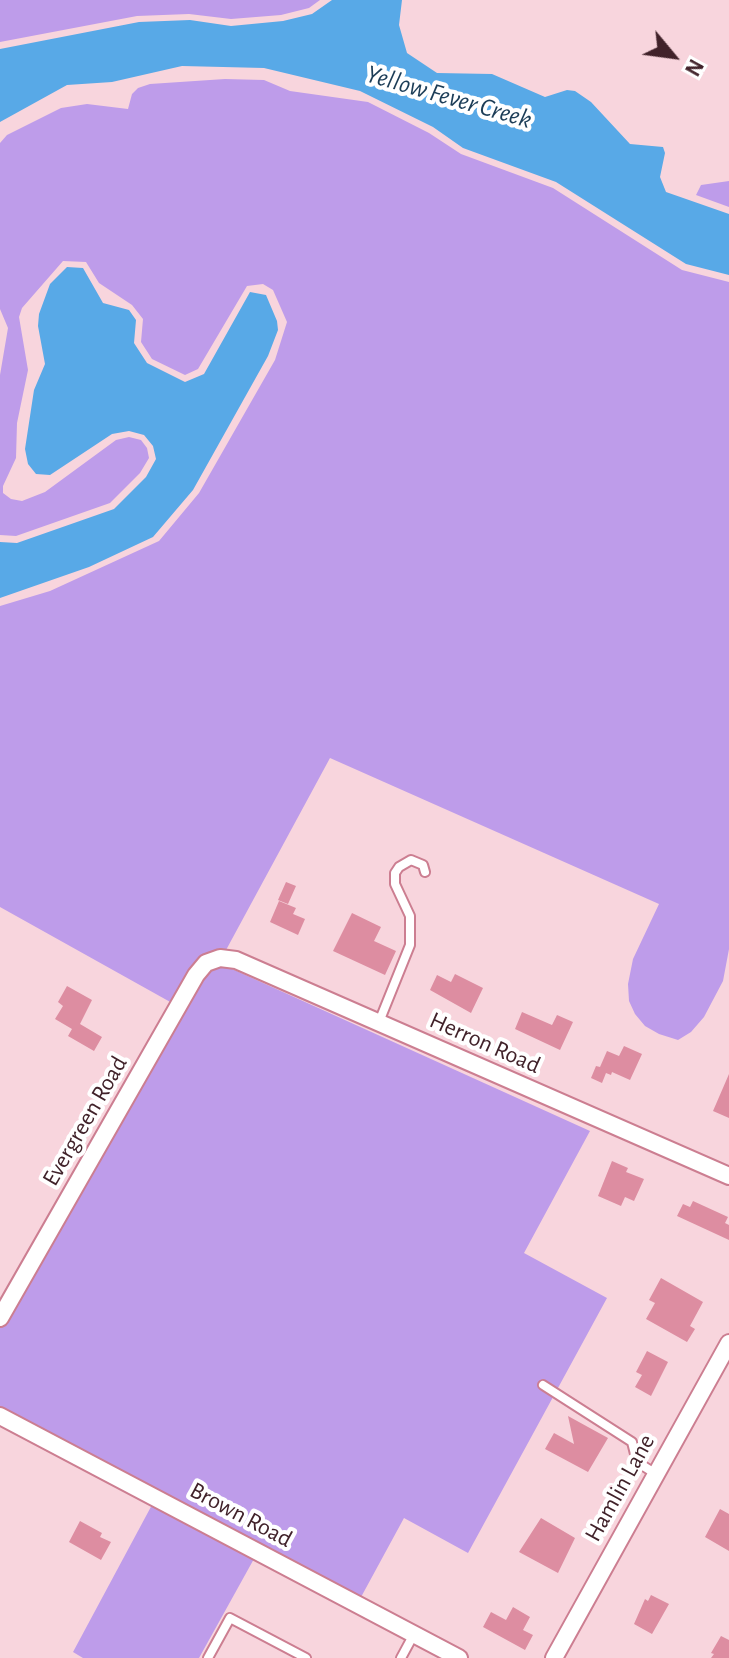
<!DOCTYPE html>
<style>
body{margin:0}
#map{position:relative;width:729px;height:1658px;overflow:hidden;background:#f8d5dd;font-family:"Alegreya Sans",sans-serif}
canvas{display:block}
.north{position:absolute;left:633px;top:16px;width:80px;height:80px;-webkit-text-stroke:6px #fff;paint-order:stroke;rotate:119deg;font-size:22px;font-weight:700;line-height:32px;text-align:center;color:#41222a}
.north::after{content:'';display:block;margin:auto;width:28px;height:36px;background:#41222a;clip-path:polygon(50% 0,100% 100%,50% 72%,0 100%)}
</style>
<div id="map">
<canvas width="729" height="1658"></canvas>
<div class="north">N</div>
</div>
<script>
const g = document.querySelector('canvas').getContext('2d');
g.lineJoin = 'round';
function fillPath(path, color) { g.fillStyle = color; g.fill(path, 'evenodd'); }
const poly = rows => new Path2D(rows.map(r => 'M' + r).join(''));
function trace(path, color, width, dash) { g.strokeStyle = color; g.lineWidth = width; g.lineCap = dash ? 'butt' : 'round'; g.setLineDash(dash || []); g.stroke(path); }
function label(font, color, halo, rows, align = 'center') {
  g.font = font + ' "Alegreya Sans",sans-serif'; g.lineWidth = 8; g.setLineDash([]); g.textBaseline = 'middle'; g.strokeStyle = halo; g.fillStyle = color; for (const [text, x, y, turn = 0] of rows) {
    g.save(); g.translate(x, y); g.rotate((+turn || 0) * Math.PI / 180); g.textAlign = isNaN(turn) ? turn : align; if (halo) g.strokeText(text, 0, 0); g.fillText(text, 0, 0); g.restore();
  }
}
const green = poly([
 [0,0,320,0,309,8,281,15,231,19,189,14,137,16,0,42],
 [225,79,264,80,290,91,368,102,429,133,461,154,553,188,682,270,729,282,729,949,723,981,704,1017,691,1032,678,1040,659,1034,645,1026,635,1014,629,1001,628,984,633,959,659,904,330,758,219,963,590,1131,524,1253,607,1298,468,1553,404,1518,354,1610,255,1557,199,1658,83,1658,73,1652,153,1503,0,1425,0,1327,181,1008,0,907,0,606,50,591,159,541,199,493,275,360,287,322,273,290,263,284,247,286,198,369,185,375,152,359,141,342,143,319,132,305,99,283,86,262,63,261,22,308,19,317,28,370,17,423,16,458,3,486,3,493,11,499,22,501,45,492,116,440,129,437,141,440,147,448,149,458,140,473,110,503,16,536,0,535,0,375,8,328,0,309,0,143,7,135,61,108,87,104,128,109,132,94,138,88,150,84],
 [729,181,729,207,696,195,701,185]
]);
const water = poly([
 [332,0,402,0,399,25,407,53,437,73,492,74,545,97,567,90,575,91,591,102,630,144,663,147,665,153,660,177,666,192,729,214,729,275,686,264,556,182,463,148,433,127,360,91,264,68,182,66,112,82,67,85,0,122,0,49,139,22,190,20,231,26,283,21,312,14],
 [67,267,83,268,103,303,129,310,136,320,134,343,147,363,185,382,204,374,250,292,266,295,277,321,278,330,268,356,193,490,153,537,89,567,0,598,0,542,17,543,114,509,146,477,156,459,153,446,144,435,129,431,112,434,50,475,36,474,28,464,25,449,34,390,45,364,38,326,39,314,50,284]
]);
const building = poly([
 [286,882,296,886,288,904,278,900],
 [279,901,296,908,293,914,305,919,298,935,270,922],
 [352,913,381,927,374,941,396,951,385,975,333,951],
 [455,974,483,988,471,1013,430,990,437,975,451,982],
 [67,986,92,1000,80,1024,102,1037,94,1051,68,1036,72,1029,55,1019,63,1006,58,1002],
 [522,1012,552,1025,557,1015,573,1022,560,1050,515,1029],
 [624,1046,642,1054,630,1080,612,1072,611,1075,606,1073,602,1083,591,1078,596,1066,600,1067,607,1051,619,1056],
 [729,1074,729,1118,713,1111],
 [612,1161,628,1168,626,1172,644,1179,634,1201,625,1197,621,1206,598,1196],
 [693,1201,728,1217,725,1223,729,1225,729,1240,677,1216,683,1204,690,1207],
 [661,1278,703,1302,690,1326,695,1329,687,1342,646,1319,655,1303,649,1300],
 [647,1351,668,1362,651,1396,635,1387,642,1375,636,1372],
 [568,1416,608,1438,588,1472,545,1449,554,1433,574,1444],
 [720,1509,729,1514,729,1551,705,1537],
 [541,1518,575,1538,558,1573,519,1552],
 [80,1521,102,1533,100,1537,111,1542,101,1560,69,1542],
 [651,1595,669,1604,652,1634,634,1624,645,1599,648,1601],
 [513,1607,530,1617,523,1630,533,1635,525,1650,483,1627,491,1612,506,1620],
 [721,1636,729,1640,729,1658,711,1658,714,1654,711,1653]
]);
const lane = poly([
 [379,1022,410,945,410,916,395,884,395,873,399,867,411,860,423,865,425,872],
 [543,1385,632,1442,637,1462,656,1474],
 [208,1658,230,1618,306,1658],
 [401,1658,414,1634]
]);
const street = poly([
 [0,1318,196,975,206,963,220,958,236,960,729,1176],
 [0,1416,459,1658],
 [554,1658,729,1343]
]);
const streetNames = [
 ["Herron Road",485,1043,24],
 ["Evergreen Road",85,1121,-60],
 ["Hamlin Lane",620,1488,-61],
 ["Brown Road",241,1515,28]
];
const waterNames = [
 ["Yellow Fever Creek",449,97,16]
];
fillPath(green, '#be9cea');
fillPath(water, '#58a9e7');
fillPath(building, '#dd8da1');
trace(lane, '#cc7e91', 12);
trace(street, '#cc7e91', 20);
trace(lane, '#fff', 8);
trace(street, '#fff', 16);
label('24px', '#41222a', '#fff', streetNames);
label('italic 26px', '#1c3d57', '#fff', waterNames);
</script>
